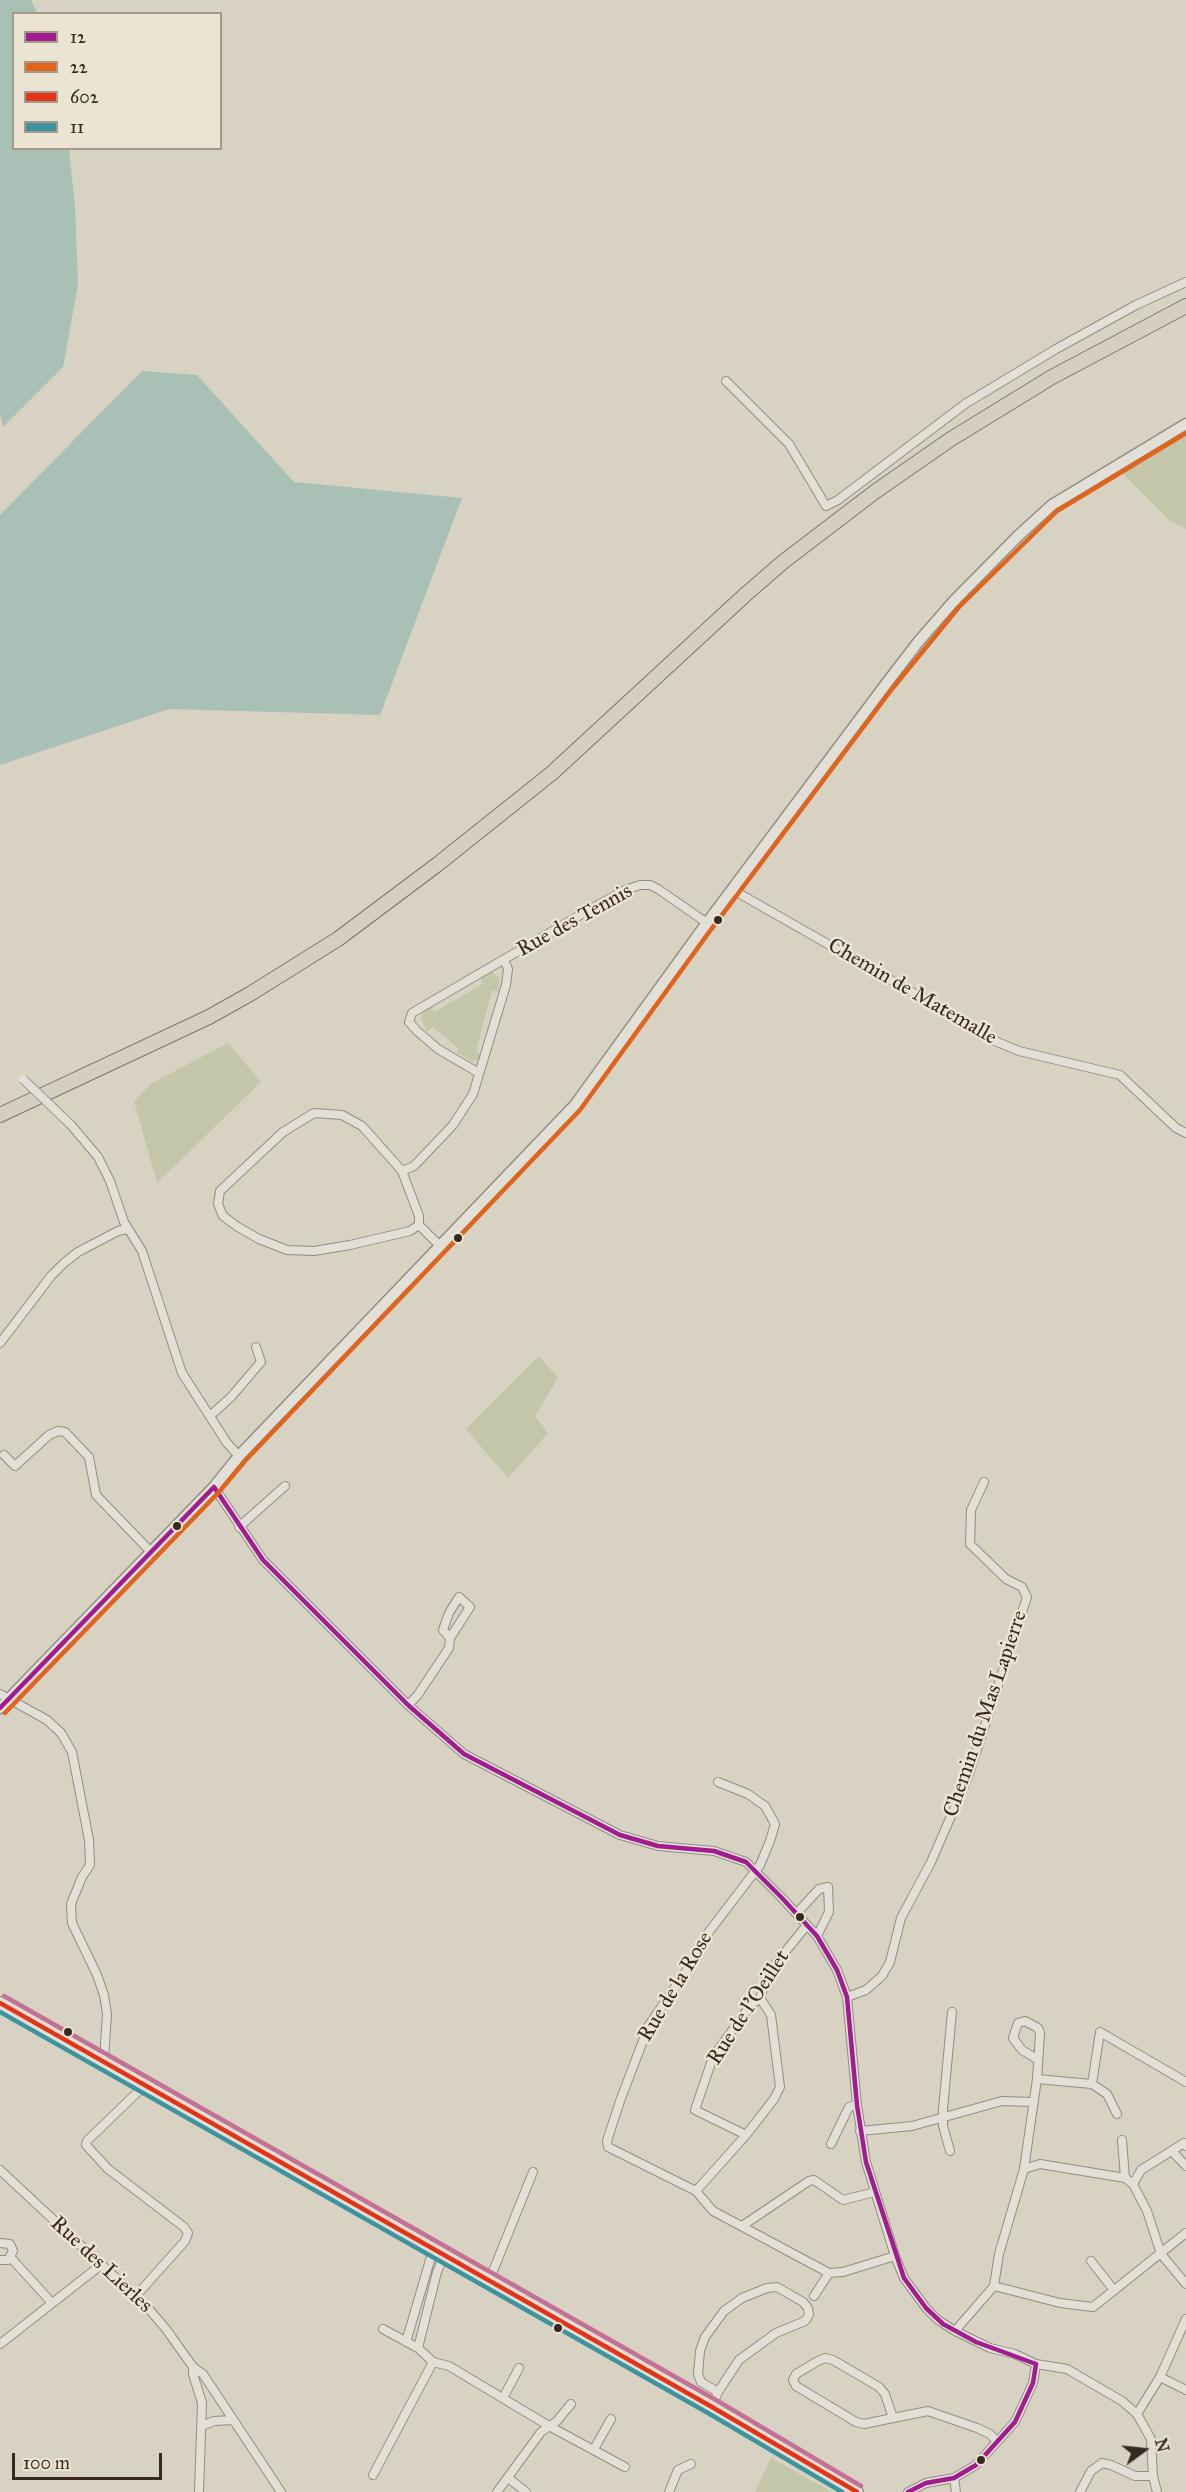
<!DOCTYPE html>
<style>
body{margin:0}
#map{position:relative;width:1186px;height:2492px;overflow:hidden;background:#d8d2c3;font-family:"IM FELL Great Primer",serif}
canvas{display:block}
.legend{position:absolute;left:12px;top:12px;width:210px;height:138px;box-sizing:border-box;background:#ece4d2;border:2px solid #a4998a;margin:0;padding:8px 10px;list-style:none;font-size:18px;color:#37291f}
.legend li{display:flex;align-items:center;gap:12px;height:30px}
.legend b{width:30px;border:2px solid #a4998a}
.north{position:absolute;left:1114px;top:2420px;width:60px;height:60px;-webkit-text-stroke:4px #ece4d2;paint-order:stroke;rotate:75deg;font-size:16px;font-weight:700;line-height:24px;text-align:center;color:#37291f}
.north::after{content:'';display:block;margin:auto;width:21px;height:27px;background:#37291f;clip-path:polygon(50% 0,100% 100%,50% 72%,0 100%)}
.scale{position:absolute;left:12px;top:2453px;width:150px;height:27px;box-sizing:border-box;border:3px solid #37291f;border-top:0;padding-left:8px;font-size:18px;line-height:21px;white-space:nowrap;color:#37291f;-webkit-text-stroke:4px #ece4d2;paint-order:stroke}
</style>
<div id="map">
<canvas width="1186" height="2492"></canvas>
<ul class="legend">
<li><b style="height:8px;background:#a01c8f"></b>12</li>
<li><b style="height:8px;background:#e1641d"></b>22</li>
<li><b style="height:8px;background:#e43417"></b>602</li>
<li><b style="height:8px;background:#3d939e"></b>11</li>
</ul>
<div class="north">N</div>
<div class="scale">100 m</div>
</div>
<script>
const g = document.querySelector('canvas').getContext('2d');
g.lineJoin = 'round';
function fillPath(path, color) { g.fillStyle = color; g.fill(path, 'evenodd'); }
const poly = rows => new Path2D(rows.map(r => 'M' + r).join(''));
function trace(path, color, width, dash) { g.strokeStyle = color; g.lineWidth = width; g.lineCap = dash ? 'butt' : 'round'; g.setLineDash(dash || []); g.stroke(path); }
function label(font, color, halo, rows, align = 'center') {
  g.font = font + ' "IM FELL Great Primer",serif'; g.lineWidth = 5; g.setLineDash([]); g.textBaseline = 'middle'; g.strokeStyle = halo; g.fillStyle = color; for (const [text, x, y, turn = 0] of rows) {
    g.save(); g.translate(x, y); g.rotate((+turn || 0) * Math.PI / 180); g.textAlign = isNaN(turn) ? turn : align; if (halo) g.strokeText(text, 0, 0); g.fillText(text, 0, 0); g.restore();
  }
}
const green = poly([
 [1186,435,1186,529,1168,519,1121,472],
 [492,972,500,978,498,992,492,990,476,1051,482,1055,477,1060,472,1061,458,1053,458,1048,433,1027,427,1032,421,1018,424,1010,430,1006,434,1012,483,984,481,977],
 [228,1043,261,1082,157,1183,134,1101,152,1083],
 [539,1356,558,1378,535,1416,548,1433,508,1478,466,1429],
 [771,2458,832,2492,755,2492]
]);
const water = poly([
 [0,0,31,0,37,13,14,14,14,148,69,149,75,207,78,284,63,367,3,427,0,413],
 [142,371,197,375,294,482,462,498,380,715,169,709,0,765,0,515]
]);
const minor = poly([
 [726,381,789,444,826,506,838,500,965,404,1056,349,1136,305,1186,282],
 [733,890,933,1004,983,1036,1019,1051,1120,1075,1176,1128,1186,1133],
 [479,1073,438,1049,417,1031,409,1022,412,1013,568,922,625,890,640,885,650,885,658,889,707,923],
 [71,1125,98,1157,110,1181,124,1222,142,1251,182,1373,227,1443,239,1456],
 [402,1171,414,1166,453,1125,473,1094,506,985,508,969,504,960],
 [419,1225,410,1231,350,1245,314,1251,287,1250,259,1239,238,1227,223,1216,218,1204,220,1191,283,1132,314,1113,342,1115,362,1126,402,1171,419,1216,419,1225,440,1246],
 [0,1343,51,1276,64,1263,78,1252,118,1231,127,1229],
 [210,1416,231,1397,261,1362,256,1347],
 [4,1455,15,1466,49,1435,58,1431,65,1432,89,1457,96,1495,151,1552],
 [214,1487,263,1560,408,1705,464,1754,620,1835,658,1846,714,1851,746,1862,782,1898,817,1936,837,1970,847,1997,857,2105,866,2162,895,2256,904,2278,926,2308,938,2320,955,2331,990,2348,1015,2354,1036,2364,1067,2369,1122,2401,1137,2414,1151,2439,1153,2476,1157,2492],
 [239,1527,285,1486],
 [0,1694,47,1720,61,1733,72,1752,89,1840,90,1865,82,1877,71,1904,72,1923,97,1975,104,1995,107,2014,104,2060],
 [408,1705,417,1696,449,1648,450,1638,470,1607,459,1597,449,1613,443,1630,450,1638],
 [718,1782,748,1794,765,1806,775,1824,770,1841,760,1865,708,1933,693,1961,649,2025,620,2101,607,2141,608,2147,696,2191,746,2135,774,2099,780,2087,771,2015,760,1998],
 [797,1913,819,1889,828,1887,829,1912,817,1936],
 [847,1997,866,1990,882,1976,890,1962,901,1918,931,1862,968,1777,1027,1597,1022,1587,1006,1579,970,1544,971,1510,984,1482],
 [1037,2079,1092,2084,1107,2094,1117,2114],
 [1092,2084,1100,2032,1186,2082],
 [860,2131,912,2126,1002,2101,1032,2102],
 [746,2135,695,2110,713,2057,750,2006,760,1998,768,1973,807,1925],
 [1122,2140,1125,2178],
 [831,2144,849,2107,857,2105],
 [950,2151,943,2126,943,2109,952,2012],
 [1172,2151,1186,2166],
 [1024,2169,1040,2164,1125,2178,1133,2184,1147,2211,1161,2254,1186,2284],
 [0,2170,148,2308,166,2329,193,2367,203,2374,281,2492],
 [1133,2184,1141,2170,1184,2143,1186,2146],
 [696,2191,713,2211,829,2273,843,2272,895,2256],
 [742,2226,809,2181,814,2180,843,2200,875,2192],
 [0,2243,10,2244,13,2251,8,2260,0,2260],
 [11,2258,52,2303],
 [1091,2261,1113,2289],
 [489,2281,533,2172],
 [994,2286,1060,2303,1093,2307,1186,2233],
 [814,2296,829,2273],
 [135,2297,185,2241,188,2233,184,2227,108,2169,86,2145,87,2141,146,2084],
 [383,2329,418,2348,433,2362,449,2366,549,2426,625,2467],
 [955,2331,994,2286,999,2254,1024,2169,1037,2079,1040,2033,1038,2028,1025,2021,1018,2023,1013,2038,1022,2050,1037,2059],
 [406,2342,433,2250],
 [0,2344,101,2265],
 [418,2348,437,2272,444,2256],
 [193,2367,193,2374,202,2403,199,2492],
 [1160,2377,1186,2390],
 [503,2398,519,2368],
 [712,2407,718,2392,739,2360,776,2333,805,2321,809,2315,808,2308,803,2302,777,2287,767,2288,742,2298,724,2311,705,2337,700,2351,698,2374,701,2382,718,2392],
 [1137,2414,1160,2377,1186,2319],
 [893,2418,885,2394,879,2387,833,2360,825,2358,818,2361,796,2374,793,2380,796,2386,856,2422,864,2424,893,2418,928,2411,977,2428,990,2434,997,2442],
 [202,2426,214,2421,232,2420],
 [594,2449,611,2419],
 [373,2475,433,2362],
 [508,2478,526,2492],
 [954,2478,956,2492],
 [497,2492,541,2432,557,2421,571,2404],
 [669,2492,678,2470,691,2464],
 [908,2492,926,2483,954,2478,976,2465,1015,2422,1033,2383,1036,2364],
 [1080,2492,1091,2471,1102,2463,1111,2465,1135,2476,1153,2476]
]);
const tertiary = poly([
 [0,1708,214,1487,239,1456,575,1105,704,927,886,684,919,641,953,602,1018,536,1052,505,1186,424]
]);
const secondary = poly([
 [0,2003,712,2407,857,2492]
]);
const primary = poly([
 [0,1115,209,1017,250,994,338,939,438,864,552,773,745,595,783,562,876,491,951,439,1052,377,1186,306]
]);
const minorBridge = poly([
 [23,1079,71,1125]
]);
const bus1 = poly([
 [214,1487,263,1560,408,1705,464,1754,620,1835,658,1846,714,1851,746,1862,782,1898,817,1936,837,1970,847,1997,857,2105,866,2162,904,2278,926,2308,943,2324,976,2342,1036,2364],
 [0,1708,214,1487],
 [908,2492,926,2483,954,2478,976,2465,1015,2422,1033,2383,1036,2364]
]);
const bus2 = poly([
 [5,1713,219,1492,245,1461,580,1110,710,931,892,689,959,607,1057,511,1186,433]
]);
const bus3 = poly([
 [0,2003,712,2407,857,2492]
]);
const bus4 = poly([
 [0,2012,708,2413,842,2492]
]);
const bus5 = poly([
 [4,1996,716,2400,861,2486]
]);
const markers = [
 [718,920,5,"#37291f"],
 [458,1238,5,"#37291f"],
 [177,1526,5,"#37291f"],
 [800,1917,5,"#37291f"],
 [68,2032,5,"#37291f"],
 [558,2328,5,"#37291f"],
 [981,2460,5,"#37291f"]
];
const streetNames = [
 ["Rue des Tennis",575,921,-29],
 ["Chemin de Matemalle",912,992,30],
 ["Chemin du Mas Lapierre",986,1714,-71],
 ["Rue de la Rose",676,1987,-59],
 ["Rue de l'Oeillet",749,2008,-57],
 ["Rue des Lierles",101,2265,43]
];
fillPath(green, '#c3c6a8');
fillPath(water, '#a8c0b5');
trace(minor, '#928d83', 10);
trace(tertiary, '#928d83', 13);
trace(secondary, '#7b766d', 14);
trace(primary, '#7b766d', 16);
trace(minor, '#e2dfd7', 8);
trace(tertiary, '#e2dfd7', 10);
trace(secondary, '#e2dfd7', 12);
trace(primary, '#d5cfc2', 14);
trace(minorBridge, '#928d83', 10, []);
trace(minorBridge, '#e2dfd7', 8);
trace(bus1, '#a01c8f', 4.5);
trace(bus2, '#e1641d', 4.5);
trace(bus3, '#e43417', 4.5);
trace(bus4, '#3d939e', 4.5);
trace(bus5, '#c57196', 4.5);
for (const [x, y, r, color] of markers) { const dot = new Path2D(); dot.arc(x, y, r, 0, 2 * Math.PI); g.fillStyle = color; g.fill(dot); trace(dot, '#ece4d2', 2); }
label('21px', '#37291f', '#ece4d2', streetNames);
</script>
